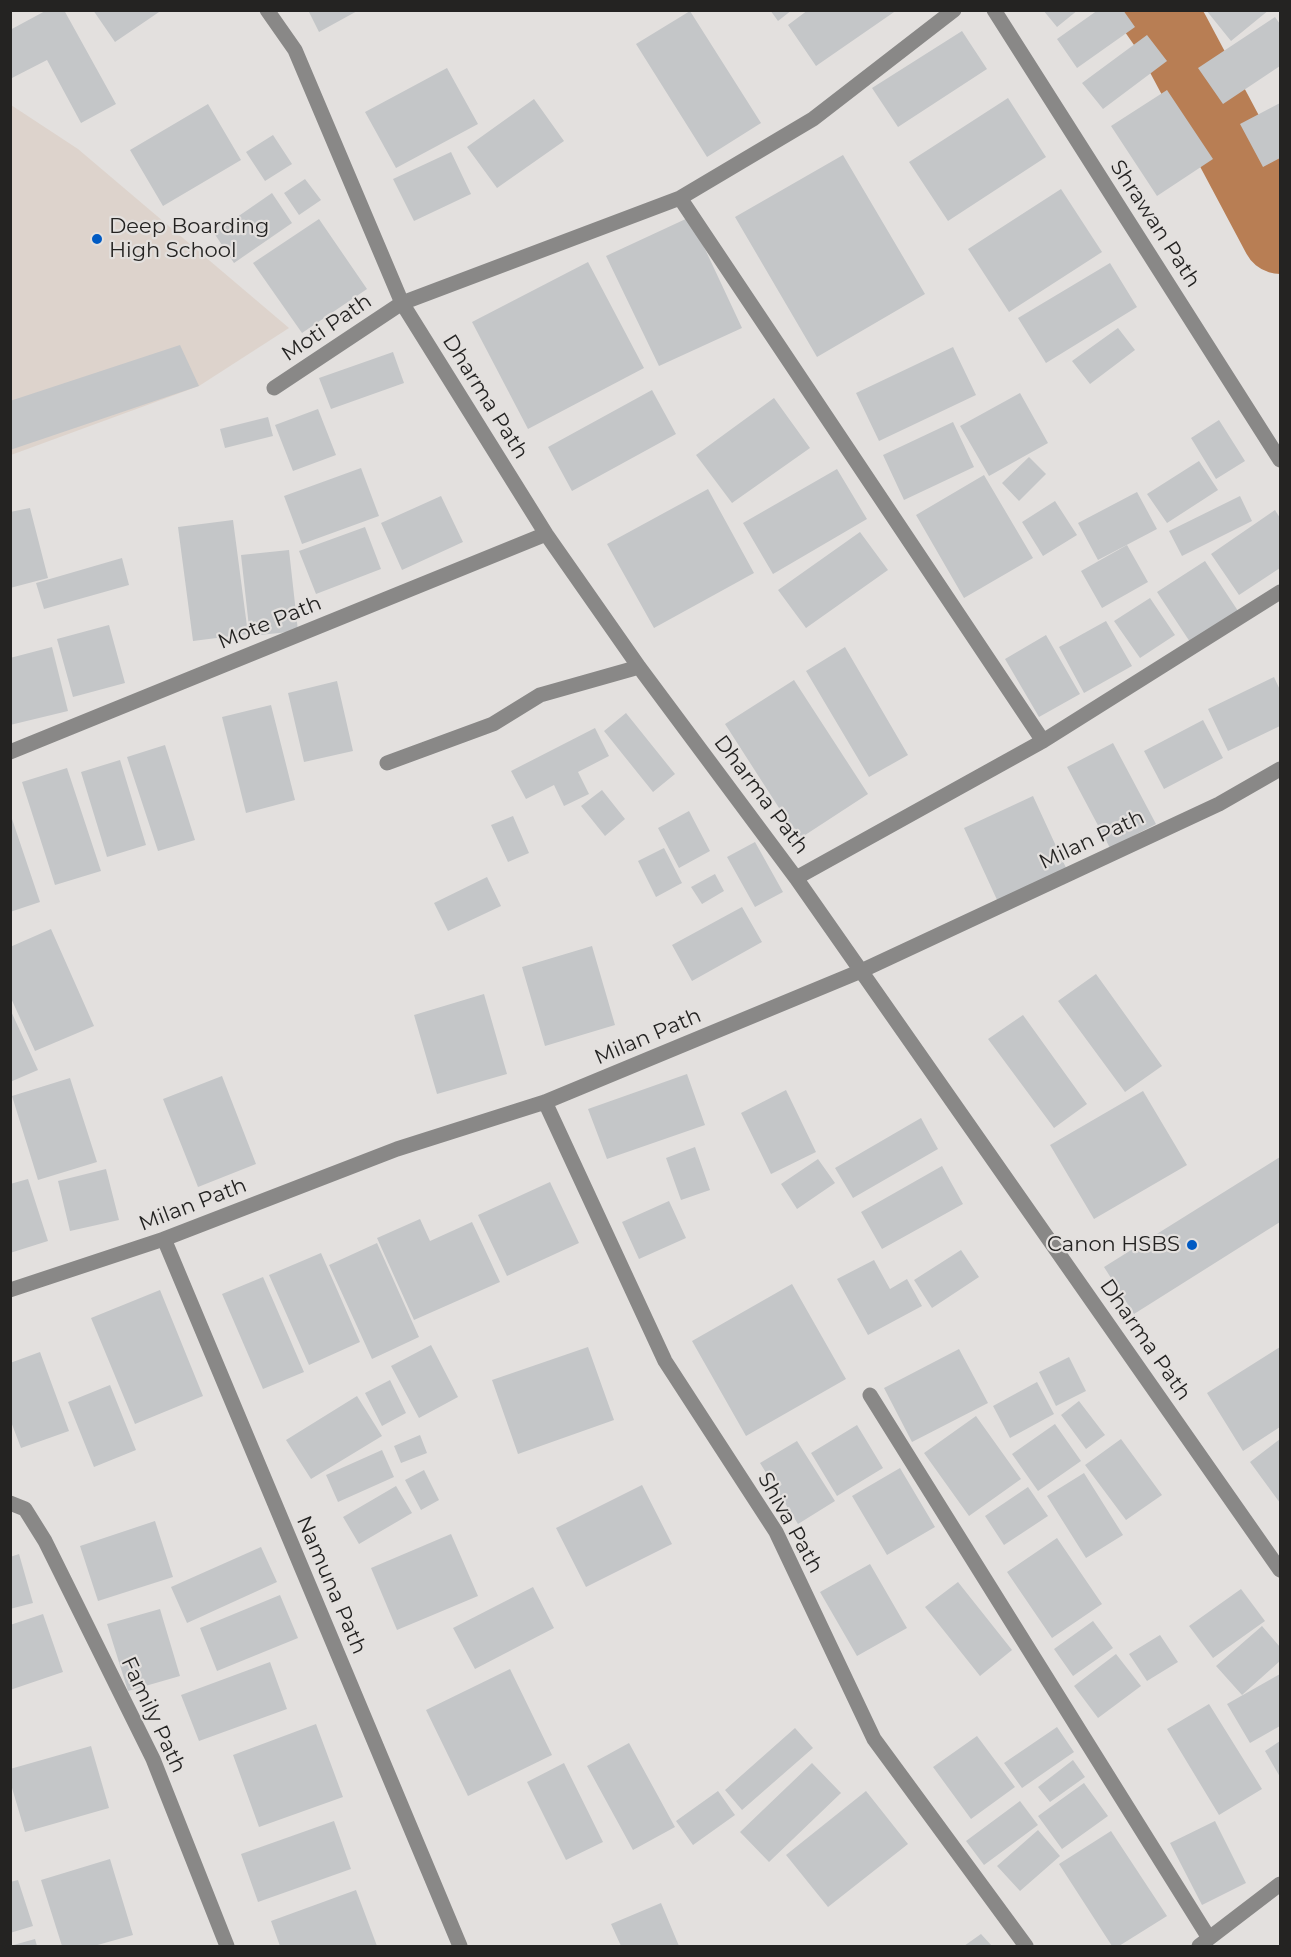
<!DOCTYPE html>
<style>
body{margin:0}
#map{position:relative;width:1291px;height:1957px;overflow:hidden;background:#e3e0de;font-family:Montserrat,sans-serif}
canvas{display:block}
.frame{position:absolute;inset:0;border:12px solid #242322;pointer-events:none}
</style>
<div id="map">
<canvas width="1291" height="1957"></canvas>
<div class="frame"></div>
</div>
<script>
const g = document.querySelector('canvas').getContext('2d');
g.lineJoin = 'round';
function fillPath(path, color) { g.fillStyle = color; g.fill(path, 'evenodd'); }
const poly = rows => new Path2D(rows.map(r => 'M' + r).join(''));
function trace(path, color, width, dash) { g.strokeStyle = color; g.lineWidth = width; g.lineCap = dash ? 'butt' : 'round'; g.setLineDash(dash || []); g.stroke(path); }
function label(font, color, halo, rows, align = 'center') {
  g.font = font + ' Montserrat,sans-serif'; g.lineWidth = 4.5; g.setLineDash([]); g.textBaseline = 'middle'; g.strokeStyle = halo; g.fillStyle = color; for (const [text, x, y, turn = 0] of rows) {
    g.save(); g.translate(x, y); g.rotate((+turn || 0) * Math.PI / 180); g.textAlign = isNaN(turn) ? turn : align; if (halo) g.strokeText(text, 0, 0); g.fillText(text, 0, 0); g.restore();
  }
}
const built = poly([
 [11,105,78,149,289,328,199,386,11,455]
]);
const river = poly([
 [1156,10,1172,33,1280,236]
]);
const building = poly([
 [47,10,64,10,116,104,81,123,47,60,10,79,10,30],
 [93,10,162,10,115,42],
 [308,10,359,10,319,32],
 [770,10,792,10,778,21],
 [808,10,897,10,816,66,788,25],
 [1043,10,1078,10,1057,27],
 [1098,10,1123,10,1135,27,1077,68,1057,39],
 [1206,10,1269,10,1231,41],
 [690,11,761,123,707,157,636,44],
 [1275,17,1280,24,1280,66,1223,104,1198,68],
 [962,31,987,69,898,127,872,88],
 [1147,35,1167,61,1103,109,1082,83],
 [447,68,478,124,396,168,365,112],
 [1167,90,1213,159,1157,196,1111,126],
 [1008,98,1046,157,948,221,909,162],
 [534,99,564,141,497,188,467,147],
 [1280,103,1280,158,1263,167,1240,124],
 [208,104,241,160,163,206,130,150],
 [273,135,292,164,265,181,246,152],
 [451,152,471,194,414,221,393,179],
 [843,155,925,294,817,357,735,217],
 [305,179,321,200,299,215,284,193],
 [1061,189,1102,252,1009,312,968,249],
 [272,193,292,223,234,263,214,233],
 [690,217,742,328,659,366,606,256],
 [319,219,367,289,302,333,253,263],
 [588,262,644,368,528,429,472,322],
 [1110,263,1137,307,1046,363,1018,318],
 [1118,328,1135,350,1090,384,1072,361],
 [180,345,199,386,10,450,10,401],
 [953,347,976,395,879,441,856,393],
 [393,352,404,383,331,409,319,378],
 [652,390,676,434,572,491,548,447],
 [1020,393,1048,443,989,476,960,426],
 [774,398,810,448,732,503,696,455],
 [318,409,336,455,293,471,275,425],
 [268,417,273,436,225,448,220,429],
 [1219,420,1245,461,1216,479,1191,438],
 [953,422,974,467,904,500,883,455],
 [1029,457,1046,474,1019,501,1002,483],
 [1199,461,1218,490,1167,523,1147,494],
 [361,468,379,516,302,544,284,496],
 [837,469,867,519,773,574,743,523],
 [984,475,1033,558,964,598,916,515],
 [708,489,754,573,654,628,607,544],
 [1137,492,1157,529,1098,560,1078,523],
 [441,496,463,542,402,570,381,523],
 [1240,496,1252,521,1182,556,1169,531],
 [1055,501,1077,535,1043,556,1022,522],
 [30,508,48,578,10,588,10,512],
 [1275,510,1280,518,1280,568,1239,595,1211,554],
 [233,520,248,634,193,641,178,527],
 [365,527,381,569,316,594,299,551],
 [860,532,888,570,806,628,778,590],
 [1127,545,1148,582,1102,608,1081,571],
 [289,550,298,631,250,636,241,555],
 [122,558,129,585,44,609,36,583],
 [1205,561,1240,614,1192,645,1157,592],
 [1150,598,1175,635,1140,658,1114,621],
 [1106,621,1132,666,1084,693,1059,647],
 [109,625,125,683,73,697,57,639],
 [1046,635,1080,694,1039,717,1005,659],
 [52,647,68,711,10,725,10,658],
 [845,647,908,755,869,777,806,671],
 [1274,677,1280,690,1280,726,1228,751,1208,709],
 [794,680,868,794,799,839,725,724],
 [337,681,353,751,304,762,288,693],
 [271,705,295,800,246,813,222,717],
 [626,713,675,774,653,792,604,731],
 [1203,720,1223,758,1164,789,1144,751],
 [595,728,609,756,578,772,589,794,564,806,554,785,526,799,511,771],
 [1113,743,1156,824,1110,848,1067,767],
 [165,745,195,840,158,851,127,757],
 [120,760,146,845,107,857,81,772],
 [67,768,101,871,55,885,22,782],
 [602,790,625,819,605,836,581,806],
 [1033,796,1067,870,998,902,964,828],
 [689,811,710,851,679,868,658,828],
 [10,813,40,902,10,912],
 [513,816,529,853,508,862,491,825],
 [755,842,783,892,755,907,727,857],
 [664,848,682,883,656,897,638,861],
 [715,874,724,891,702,904,691,887],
 [487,877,501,906,448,931,434,903],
 [742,907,762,942,692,981,672,945],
 [51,929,94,1026,35,1051,10,996,10,947],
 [592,946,615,1025,545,1046,522,967],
 [1096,974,1162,1066,1125,1092,1058,1001],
 [484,994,507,1074,437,1094,414,1015],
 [10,1009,38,1070,10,1082],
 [1023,1015,1087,1104,1054,1128,988,1039],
 [687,1074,705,1125,607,1159,588,1109],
 [222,1076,256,1164,198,1187,163,1099],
 [70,1078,97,1162,38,1180,12,1096],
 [786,1090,816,1152,771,1174,741,1113],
 [1143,1091,1187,1165,1094,1219,1050,1145],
 [921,1118,938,1149,853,1198,835,1168],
 [695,1147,710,1190,681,1200,666,1158],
 [1280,1157,1280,1222,1134,1314,1104,1267],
 [818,1159,835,1183,797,1209,781,1184],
 [942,1166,963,1204,882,1249,861,1212],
 [106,1169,119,1220,70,1231,58,1181],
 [28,1179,48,1241,10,1253,10,1184],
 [550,1182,579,1243,507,1276,478,1215],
 [669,1201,686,1238,639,1259,622,1222],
 [420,1219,430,1241,472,1222,500,1282,414,1320,377,1238],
 [377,1243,419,1337,372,1359,329,1265],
 [961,1250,979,1277,932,1308,914,1280],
 [321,1253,360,1342,309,1365,269,1275],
 [874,1260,890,1289,907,1279,922,1306,868,1335,837,1279],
 [263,1277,304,1372,263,1389,222,1294],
 [792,1284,846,1379,746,1436,692,1341],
 [160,1290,203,1396,135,1424,91,1318],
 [431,1345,458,1397,419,1418,391,1366],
 [588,1347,614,1420,518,1454,492,1380],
 [1280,1347,1280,1427,1243,1451,1207,1393],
 [959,1349,988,1403,912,1442,884,1388],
 [40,1352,69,1431,21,1448,10,1419,10,1363],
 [1069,1357,1086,1391,1056,1406,1039,1372],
 [390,1380,406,1413,382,1426,365,1393],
 [1037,1382,1054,1414,1010,1438,993,1406],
 [110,1385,136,1450,94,1467,68,1402],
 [357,1396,382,1436,311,1479,286,1440],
 [1079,1401,1105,1435,1086,1449,1061,1415],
 [976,1416,1021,1479,969,1516,924,1453],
 [1055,1424,1081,1461,1038,1491,1012,1454],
 [857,1425,883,1468,837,1496,811,1453],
 [420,1435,427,1453,401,1463,394,1446],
 [1121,1439,1162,1495,1126,1520,1085,1465],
 [1280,1439,1280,1503,1250,1462],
 [797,1441,835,1501,798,1524,760,1463],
 [382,1450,394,1477,338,1502,326,1475],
 [900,1468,935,1527,887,1555,852,1496],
 [424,1470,439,1500,421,1510,405,1480],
 [1084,1473,1123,1535,1086,1558,1047,1496],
 [642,1485,672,1544,586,1587,556,1528],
 [396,1486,412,1513,359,1544,343,1517],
 [1028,1487,1048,1516,1004,1545,985,1516],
 [155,1521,173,1577,98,1601,80,1546],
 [451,1534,478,1596,397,1630,371,1568],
 [1057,1538,1102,1604,1052,1638,1007,1572],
 [261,1547,277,1582,187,1623,171,1587],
 [19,1554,33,1603,10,1609,10,1557],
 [870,1564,907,1628,857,1656,820,1592],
 [958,1582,1012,1650,980,1676,925,1607],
 [533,1587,554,1628,475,1669,453,1628],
 [1241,1589,1265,1621,1213,1658,1189,1626],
 [280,1595,298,1638,217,1671,200,1628],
 [160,1609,180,1676,128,1691,107,1624],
 [43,1614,63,1672,10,1690,10,1625],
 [1093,1621,1113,1648,1073,1676,1054,1649],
 [1262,1626,1280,1647,1280,1661,1242,1695,1216,1666],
 [1160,1635,1178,1662,1147,1681,1129,1654],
 [1116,1654,1141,1686,1098,1718,1074,1686],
 [270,1662,287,1709,199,1741,181,1695],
 [510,1669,552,1755,468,1796,426,1710],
 [1280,1674,1280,1726,1250,1743,1227,1704],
 [1209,1704,1262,1789,1219,1815,1167,1729],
 [316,1724,343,1797,259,1827,233,1755],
 [1057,1727,1074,1752,1022,1788,1004,1763],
 [795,1728,813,1748,742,1810,725,1790],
 [977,1736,1015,1787,971,1819,933,1767],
 [1280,1741,1280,1777,1265,1751],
 [629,1743,675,1827,633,1850,587,1766],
 [91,1746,109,1808,25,1832,10,1781,10,1769],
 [1073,1760,1085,1777,1050,1802,1038,1787],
 [564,1763,603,1842,566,1860,527,1782],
 [812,1763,841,1793,769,1862,740,1832],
 [1084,1783,1108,1816,1062,1849,1038,1816],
 [718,1791,735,1815,693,1845,676,1821],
 [866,1791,908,1844,828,1907,786,1855],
 [1020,1801,1038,1825,984,1865,966,1841],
 [334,1821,351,1869,258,1902,241,1854],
 [1215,1821,1246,1883,1202,1905,1170,1843],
 [1038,1830,1060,1856,1020,1891,997,1866],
 [1111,1831,1167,1916,1119,1946,1112,1946,1059,1864],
 [110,1859,133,1935,94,1946,62,1946,41,1880],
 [18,1880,33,1926,10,1933,10,1882],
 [356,1890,377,1946,280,1946,271,1921],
 [661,1903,679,1946,621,1946,611,1924],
 [981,1934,992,1946,964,1946],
 [35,1939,37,1946,10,1946]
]);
const minor = poly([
 [267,10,295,50,402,303,546,534,639,667,796,878,1280,1570],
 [994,10,1280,460],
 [680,198,1043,741],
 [274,388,402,303,680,198,813,119,954,10],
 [10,752,546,534],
 [387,763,493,724,540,695,639,667],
 [796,878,1043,741,1280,592],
 [545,1102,665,1361,776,1532,874,1739,1026,1946],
 [164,1239,460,1946],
 [10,1290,164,1239,397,1149,545,1102,861,971,1219,804,1280,769],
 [870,1395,1209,1938],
 [10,1503,25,1509,45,1541,153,1759,227,1946],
 [1199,1946,1280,1884]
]);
const markers = [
 [97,239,6,"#005ac3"],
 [1192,1245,6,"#005ac3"]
];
const streetNames = [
 ["Shrawan Path",1155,224,57],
 ["Moti Path",327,328,-34],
 ["Dharma Path",485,397,58],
 ["Mote Path",270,623,-22],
 ["Dharma Path",761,795,53],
 ["Milan Path",1092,840,-25],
 ["Milan Path",648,1037,-23],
 ["Milan Path",193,1205,-21],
 ["Dharma Path",1145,1340,55],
 ["Shiva Path",790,1523,61],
 ["Namuna Path",331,1585,67],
 ["Family Path",153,1715,65]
];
const poiNames = [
 ["Deep Boarding",109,227],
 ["High School",109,251],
 ["Canon HSBS",1180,1245,"right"]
];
fillPath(built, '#ddd3cc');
trace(river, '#b87e54', 76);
fillPath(building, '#c4c6c8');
trace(minor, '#898887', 15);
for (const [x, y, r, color] of markers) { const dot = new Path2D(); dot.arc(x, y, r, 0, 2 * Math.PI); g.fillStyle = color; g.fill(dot); trace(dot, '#e3e0de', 2); }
label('21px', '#242322', '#e3e0de', streetNames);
label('21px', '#242322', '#e3e0de', poiNames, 'left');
</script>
